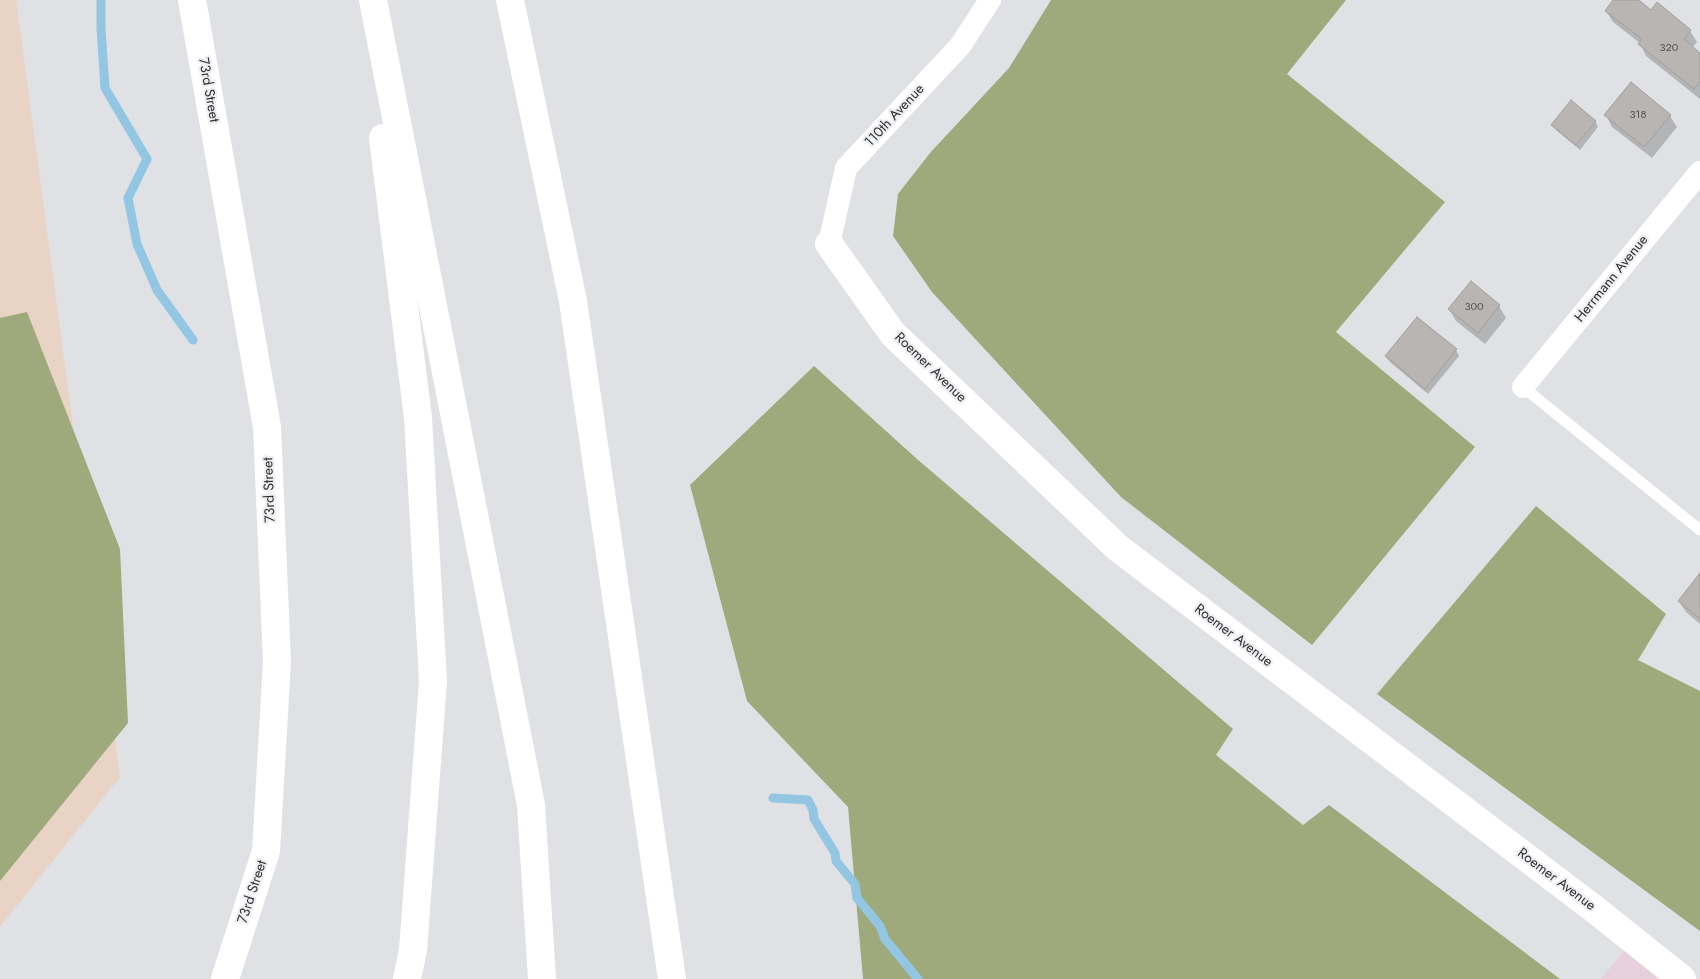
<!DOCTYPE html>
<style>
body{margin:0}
canvas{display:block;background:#e0e1e4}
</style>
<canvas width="1700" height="979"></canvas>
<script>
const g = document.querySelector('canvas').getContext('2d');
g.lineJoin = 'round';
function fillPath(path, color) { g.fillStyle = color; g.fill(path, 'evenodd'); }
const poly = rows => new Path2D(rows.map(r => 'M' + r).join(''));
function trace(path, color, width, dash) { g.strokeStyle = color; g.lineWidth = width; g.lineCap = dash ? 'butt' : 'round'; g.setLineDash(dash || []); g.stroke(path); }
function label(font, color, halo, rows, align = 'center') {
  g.font = font + ' Jost,sans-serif'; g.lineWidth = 4.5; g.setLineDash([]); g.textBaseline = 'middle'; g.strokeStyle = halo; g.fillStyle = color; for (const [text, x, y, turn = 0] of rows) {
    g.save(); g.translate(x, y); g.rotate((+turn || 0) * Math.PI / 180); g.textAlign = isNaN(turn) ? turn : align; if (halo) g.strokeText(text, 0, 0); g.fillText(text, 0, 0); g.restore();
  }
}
const commercial = poly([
 [1633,940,1682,979,1601,979]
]);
const industrial = poly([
 [0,0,16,0,120,777,0,927]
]);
const forest = poly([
 [1051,0,1346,0,1287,74,1445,202,1336,332,1475,447,1312,645,1121,497,932,292,893,236,898,194,930,153,1009,68],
 [27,312,120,549,128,723,0,881,0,318],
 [814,366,917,459,1233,729,1216,755,1303,825,1329,805,1560,979,863,979,848,807,747,701,690,485],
 [1536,506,1666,614,1638,660,1700,691,1700,931,1377,694]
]);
const shadow = poly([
 [1615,0,1637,0,1651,12,1690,31,1697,42,1692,48,1700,54,1700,99,1646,56,1640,43,1613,22,1606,11],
 [1606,115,1670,116,1677,127,1652,158,1612,127],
 [1595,121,1598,127,1580,150,1556,130,1552,125],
 [1471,283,1499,306,1506,318,1485,344,1456,321,1449,309],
 [1456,350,1459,356,1428,394,1390,362,1386,357],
 [1700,575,1700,624,1686,612,1679,601]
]);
const stream = poly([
 [101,0,101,28,105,88,147,159,128,198,137,244,157,290,193,340],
 [773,798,808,800,813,810,814,819,835,853,836,861,855,884,857,898,880,926,885,939,918,979]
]);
const building = poly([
 [1613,0,1639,0,1651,10,1657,2,1691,30,1684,39,1700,53,1700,82,1694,89,1638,44,1642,39,1605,11,1613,0],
 [1631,82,1671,115,1644,147,1604,115,1631,82],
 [1571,100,1596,121,1576,145,1551,125,1571,100],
 [1471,281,1500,305,1478,333,1448,309,1471,281],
 [1417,317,1457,349,1425,389,1385,356,1417,317],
 [1700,573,1700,619,1678,601,1700,573]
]);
const lane = poly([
 [1523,387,1700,530]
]);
const street = poly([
 [829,244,846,168,960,46,990,0],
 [1523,387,1700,172]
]);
const secondary = poly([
 [192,0,267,427,277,662,266,851,225,979],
 [829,244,893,334,1118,548,1593,908,1682,979]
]);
const highway = poly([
 [373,0,531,805,542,979],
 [510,0,573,301,672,979],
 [383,138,418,418,433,681,413,950,407,979]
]);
const numberNames = [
 ["320",1669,48],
 ["318",1638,115],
 ["300",1474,307]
];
const streetNames = [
 ["73rd Street",208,90,80],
 ["110th Avenue",895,116,-47],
 ["Herrmann Avenue",1612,279,-51],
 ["Roemer Avenue",930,368,44],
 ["73rd Street",270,490,-92],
 ["Roemer Avenue",1233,636,37],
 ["Roemer Avenue",1556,880,37],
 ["73rd Street",253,892,-72]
];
fillPath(commercial, '#e7d0dd');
fillPath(industrial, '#e8d3c5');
fillPath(forest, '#9eaa7b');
fillPath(shadow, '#0003');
trace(stream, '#93c6e2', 9);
fillPath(building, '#b8b5b3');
trace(building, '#a19e9c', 1);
trace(lane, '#fff', 11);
trace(street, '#fff', 22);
trace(secondary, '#fff', 28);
trace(highway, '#fff', 28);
label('11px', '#535252', null, numberNames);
label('14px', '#313132', '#edeff2', streetNames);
</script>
